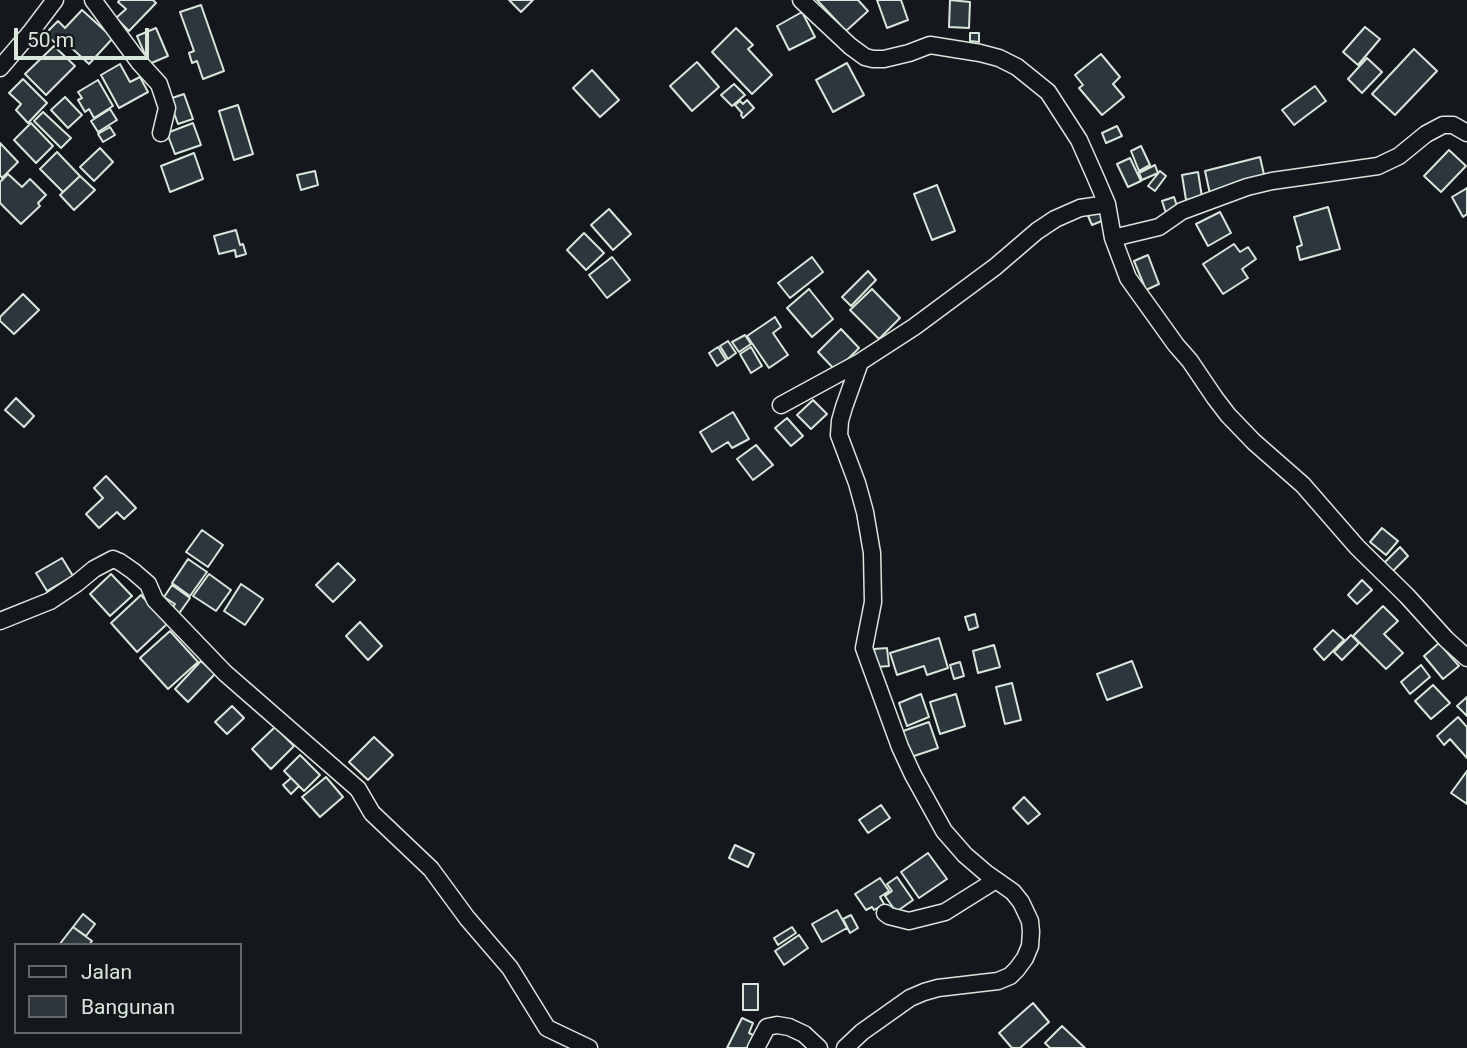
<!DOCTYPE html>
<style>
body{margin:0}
#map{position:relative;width:1467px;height:1048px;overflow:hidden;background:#14181c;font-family:Roboto,sans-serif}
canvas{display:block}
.legend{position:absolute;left:14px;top:943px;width:228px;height:91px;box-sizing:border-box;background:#14181c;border:2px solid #626a69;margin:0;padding:9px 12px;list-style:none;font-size:21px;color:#d8e6dc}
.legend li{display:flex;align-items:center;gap:14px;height:35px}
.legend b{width:35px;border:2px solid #626a69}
.scale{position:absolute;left:14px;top:28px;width:135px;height:32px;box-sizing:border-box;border:4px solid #d8e6dc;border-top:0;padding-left:9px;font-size:21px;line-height:24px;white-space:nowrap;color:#d8e6dc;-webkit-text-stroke:5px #14181c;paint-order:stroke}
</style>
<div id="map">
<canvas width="1467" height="1048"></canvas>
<ul class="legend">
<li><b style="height:9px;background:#14181c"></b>Jalan</li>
<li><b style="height:19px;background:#2c363c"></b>Bangunan</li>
</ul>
<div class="scale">50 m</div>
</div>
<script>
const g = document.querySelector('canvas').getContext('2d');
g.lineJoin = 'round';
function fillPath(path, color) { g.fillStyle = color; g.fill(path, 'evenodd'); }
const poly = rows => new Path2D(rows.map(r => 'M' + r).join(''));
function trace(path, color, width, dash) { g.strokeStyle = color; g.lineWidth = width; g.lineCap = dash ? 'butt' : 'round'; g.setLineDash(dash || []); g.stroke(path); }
const building = poly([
 [120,0,153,0,156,3,129,31,116,18,126,9,118,2,120,0],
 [509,0,533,0,521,12,509,0],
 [817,0,858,0,868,11,846,31,817,0],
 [877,0,901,0,908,20,887,28,877,0],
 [950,0,970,2,969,28,949,27,950,0],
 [201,5,224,71,203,79,197,61,192,63,189,53,194,51,180,12,201,5],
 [82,10,113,38,89,64,64,41,59,46,45,34,58,21,65,28,82,10],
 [802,12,815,37,789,50,777,26,802,12],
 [1365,27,1380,39,1358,65,1343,52,1365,27],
 [156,28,168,56,149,64,137,36,156,28],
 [736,28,753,45,748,49,772,75,752,94,712,52,736,28],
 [970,33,979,33,979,42,970,41,970,33],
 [54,46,75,66,46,95,25,74,54,46],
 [1414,49,1437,71,1395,115,1372,94,1414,49],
 [1101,54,1120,77,1113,84,1124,97,1102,115,1079,88,1083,85,1075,75,1101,54],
 [1367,58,1382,72,1362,93,1348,79,1367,58],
 [697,62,719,87,692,111,670,86,697,62],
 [847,63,864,95,833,112,816,80,847,63],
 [120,64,130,82,140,77,148,92,119,108,101,75,120,64],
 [592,70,619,100,600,117,573,88,592,70],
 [23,79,47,103,28,123,16,110,21,104,9,93,23,79],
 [98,80,113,106,94,118,89,109,85,112,78,100,82,98,78,92,98,80],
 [734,84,745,95,732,106,721,95,734,84],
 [1315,86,1326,101,1294,125,1282,110,1315,86],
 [184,94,193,119,178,124,169,99,184,94],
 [65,97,82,115,68,128,51,110,65,97],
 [747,100,754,108,743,118,741,115,742,113,735,105,740,101,743,104,747,100],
 [238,105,253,154,234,160,219,111,238,105],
 [110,109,117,120,98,132,91,121,110,109],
 [43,112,71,138,61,148,34,121,43,112],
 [31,123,53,146,36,163,14,140,31,123],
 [193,123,201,145,175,154,167,133,193,123],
 [1117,126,1122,136,1106,143,1102,133,1117,126],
 [110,127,115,135,103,142,98,134,110,127],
 [0,143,18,162,2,178,0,175,0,143],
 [1141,146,1150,165,1139,171,1131,151,1141,146],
 [100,148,113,162,94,181,80,167,100,148],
 [1449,150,1466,166,1441,192,1424,176,1449,150],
 [57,152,80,176,63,192,40,169,57,152],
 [194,153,203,179,170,192,161,166,194,153],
 [1260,157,1265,179,1210,194,1205,171,1260,157],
 [1130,158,1141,181,1128,187,1117,164,1130,158],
 [1155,165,1158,173,1142,180,1139,173,1155,165],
 [315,171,318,185,301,190,297,175,315,171],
 [1160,171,1166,176,1155,191,1148,186,1160,171],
 [1198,172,1202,197,1186,200,1182,175,1198,172],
 [8,174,22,187,30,179,46,195,38,203,40,206,21,224,0,203,0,182,8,174],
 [80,176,95,190,74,210,60,195,80,176],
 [937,185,955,231,932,240,914,194,937,185],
 [1467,188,1467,214,1463,217,1452,197,1467,188],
 [1174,197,1178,209,1166,213,1162,201,1174,197],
 [1328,207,1340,249,1300,260,1297,247,1302,245,1294,217,1328,207],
 [609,209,631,234,613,250,591,225,609,209],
 [1100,211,1104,220,1092,225,1088,216,1100,211],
 [1220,212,1231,233,1208,246,1196,224,1220,212],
 [236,230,240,245,243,244,246,254,236,257,235,250,219,254,214,236,236,230],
 [584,233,604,253,586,270,567,250,584,233],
 [1234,244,1240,252,1248,247,1256,259,1242,269,1248,278,1223,294,1203,264,1234,244],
 [1148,255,1159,284,1146,290,1134,261,1148,255],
 [612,257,630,280,607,298,589,275,612,257],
 [812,257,823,272,790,298,778,283,812,257],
 [868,271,876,280,851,306,842,297,868,271],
 [809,289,833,319,812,337,787,308,809,289],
 [872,289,900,318,879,339,850,310,872,289],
 [23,294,39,310,14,334,0,321,0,317,23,294],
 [775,317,781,327,773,333,788,355,769,368,747,336,775,317],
 [841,329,859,348,836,371,818,352,841,329],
 [745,335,751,344,739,352,732,342,745,335],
 [728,341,736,353,728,359,720,346,728,341],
 [718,347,726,360,717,366,709,353,718,347],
 [751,347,762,366,751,373,740,354,751,347],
 [16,398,34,416,24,427,5,410,16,398],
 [813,400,827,414,811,429,797,415,813,400],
 [733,412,749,439,732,448,728,442,712,452,700,432,733,412],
 [787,418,803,436,791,446,775,428,787,418],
 [756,445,773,465,753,480,737,459,756,445],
 [106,476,136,508,124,519,117,512,99,528,86,514,103,498,94,488,106,476],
 [1382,528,1398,541,1386,555,1370,542,1382,528],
 [202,530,223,545,208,567,186,552,202,530],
 [1400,547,1408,556,1388,576,1380,567,1400,547],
 [62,558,73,576,47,591,36,573,62,558],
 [188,559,207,572,190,596,172,583,188,559],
 [338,563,355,580,333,602,316,585,338,563],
 [111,574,132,596,110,616,90,594,111,574],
 [209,574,231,590,216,611,193,596,209,574],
 [1362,580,1372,590,1357,604,1348,595,1362,580],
 [241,584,263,599,245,625,224,611,241,584],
 [172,585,190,598,178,615,171,610,175,604,164,597,172,585],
 [141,595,167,624,137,652,111,623,141,595],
 [1383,606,1398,621,1384,634,1403,653,1386,669,1353,636,1383,606],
 [975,614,978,627,969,630,965,617,975,614],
 [360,622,382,646,368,660,346,636,360,622],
 [1333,630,1344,640,1324,660,1314,649,1333,630],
 [170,631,198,662,168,689,140,658,170,631],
 [1351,635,1359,643,1342,660,1334,652,1351,635],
 [939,638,948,668,927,675,924,666,897,675,890,653,939,638],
 [1439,643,1459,666,1443,679,1424,656,1439,643],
 [994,645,1000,667,978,673,973,651,994,645],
 [887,648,889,666,876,667,874,649,887,648],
 [201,661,215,674,188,702,175,689,201,661],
 [1132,661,1142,687,1107,700,1097,674,1132,661],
 [960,662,964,676,954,679,950,665,960,662],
 [1421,665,1430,677,1410,694,1401,682,1421,665],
 [1012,683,1021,720,1005,724,996,687,1012,683],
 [1433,685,1450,703,1431,719,1415,701,1433,685],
 [921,694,929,717,907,726,899,703,921,694],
 [956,694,965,726,940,734,930,702,956,694],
 [1467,697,1467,716,1457,706,1467,697],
 [232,706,244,718,227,734,215,722,232,706],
 [1458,717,1467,727,1467,758,1450,739,1444,745,1437,736,1458,717],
 [929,722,938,748,911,757,903,731,929,722],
 [275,727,294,746,271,769,252,749,275,727],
 [374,737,393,755,368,780,349,762,374,737],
 [300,755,320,775,304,791,284,771,300,755],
 [1467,771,1467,804,1451,793,1467,771],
 [326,777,343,797,320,817,302,797,326,777],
 [291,778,299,786,291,794,283,785,291,778],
 [1024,797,1040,814,1028,824,1013,808,1024,797],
 [881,805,890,818,868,833,859,820,881,805],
 [735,845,754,854,748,867,729,858,735,845],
 [928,853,947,879,919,898,901,872,928,853],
 [897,877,913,900,896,912,885,896,892,891,887,884,897,877],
 [880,878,889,891,880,897,884,904,874,910,872,907,866,910,855,894,880,878],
 [837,910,847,928,822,942,812,924,837,910],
 [83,914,95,924,86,936,73,927,83,914],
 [851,915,858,928,850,933,843,919,851,915],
 [73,927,92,941,89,945,59,945,73,927],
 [792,927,796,933,778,945,774,938,792,927],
 [799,935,808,948,784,965,775,951,799,935],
 [743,984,758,984,758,1010,743,1010,743,984],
 [1033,1003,1049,1022,1020,1048,1012,1048,999,1033,1033,1003],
 [742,1018,753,1023,749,1033,755,1036,749,1048,727,1048,742,1018],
 [1062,1026,1085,1048,1050,1048,1045,1043,1062,1026]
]);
const street = poly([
 [93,0,139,62,159,84,167,108,161,133],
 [801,0,850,46,865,57,873,59,884,59,909,53,930,45,980,53,999,58,1017,67,1048,92,1079,140,1095,176,1107,204,1113,238,1128,278,1176,345,1190,361,1215,398,1228,415,1254,442,1303,485,1357,547,1407,596,1446,639,1467,658],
 [0,68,30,33,55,0],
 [1113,238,1159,227,1182,211,1247,187,1272,181,1378,166,1399,156,1426,134,1443,125,1453,125,1467,133],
 [781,405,860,362,914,327,995,267,1037,231,1055,219,1080,208,1107,204],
 [0,621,50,601,77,583,94,569,113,559,120,562,133,571,148,584,155,600,225,673,358,789,372,813,431,869,467,918,510,968,547,1028,589,1048],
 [885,913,889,916,909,921,945,912,996,880],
 [756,1048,767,1027,777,1025,789,1027,804,1034,819,1048],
 [845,1048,862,1032,910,998,924,992,938,988,998,981,1010,976,1017,969,1025,958,1030,946,1031,932,1030,921,1021,902,1013,892,986,873,965,855,944,831,913,775,900,747,864,648,873,602,872,553,865,512,857,483,839,435,840,421,844,407,860,362]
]);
fillPath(building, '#2c363c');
trace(building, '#d8e6dc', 2);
trace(street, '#d8e6dc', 19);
trace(street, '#14181c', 16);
</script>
